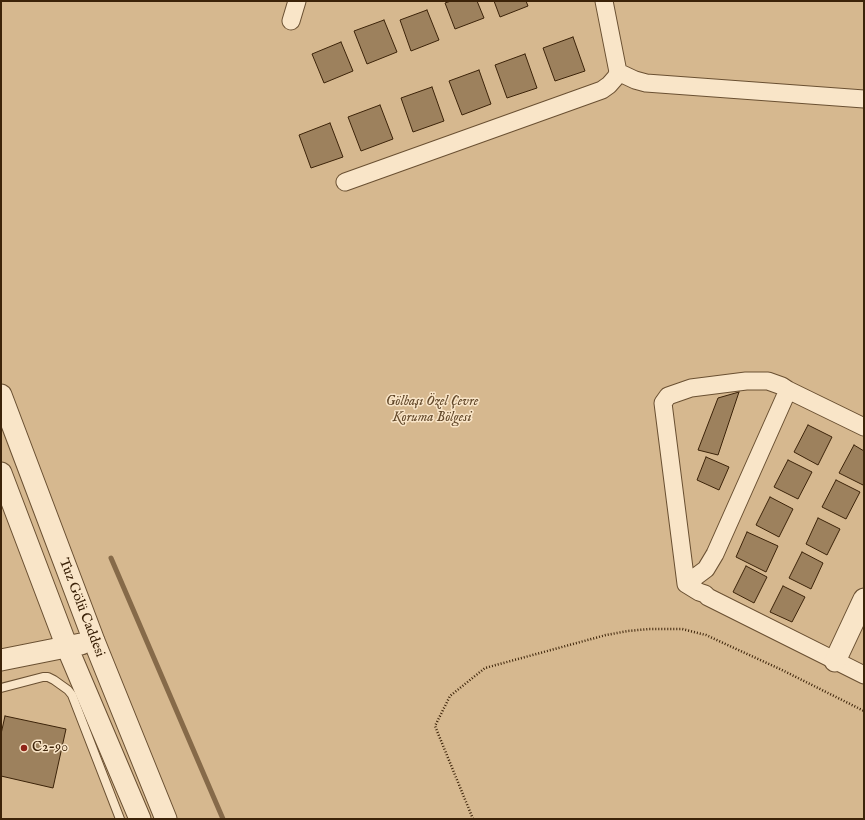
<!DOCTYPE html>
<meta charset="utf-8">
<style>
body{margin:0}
#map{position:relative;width:865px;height:820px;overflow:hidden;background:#f6d7ab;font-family:"IM FELL English",serif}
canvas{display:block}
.frame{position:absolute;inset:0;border:2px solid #3c2309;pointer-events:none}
</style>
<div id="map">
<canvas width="865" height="820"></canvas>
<div class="frame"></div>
</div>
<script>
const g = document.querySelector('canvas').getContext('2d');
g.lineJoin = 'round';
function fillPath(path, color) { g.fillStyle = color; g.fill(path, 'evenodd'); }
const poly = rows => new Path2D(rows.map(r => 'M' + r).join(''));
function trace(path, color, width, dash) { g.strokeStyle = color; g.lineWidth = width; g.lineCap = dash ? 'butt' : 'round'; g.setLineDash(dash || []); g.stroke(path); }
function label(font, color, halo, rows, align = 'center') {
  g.font = font + ' "IM FELL English",serif'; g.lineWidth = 3; g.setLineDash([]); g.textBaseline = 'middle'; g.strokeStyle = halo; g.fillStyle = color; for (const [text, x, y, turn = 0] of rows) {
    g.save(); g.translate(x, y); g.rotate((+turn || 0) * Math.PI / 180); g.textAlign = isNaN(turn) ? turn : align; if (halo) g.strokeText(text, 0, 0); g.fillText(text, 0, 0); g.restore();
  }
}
const green = poly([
 [1,1,864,1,864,819,1,819]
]);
const stream = poly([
 [111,558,223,819]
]);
const building = poly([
 [451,1,477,1,484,18,455,29,445,3,451,1],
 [494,1,526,1,528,6,500,17,494,1],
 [427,10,439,40,411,51,400,20,427,10],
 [384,20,397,52,367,64,354,31,384,20],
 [573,37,585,71,555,81,543,48,573,37],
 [341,42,353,71,324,83,312,54,341,42],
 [525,54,537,88,507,98,495,65,525,54],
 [479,70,491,104,462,115,449,81,479,70],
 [432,87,444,121,413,132,401,98,432,87],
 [380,105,393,139,361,151,348,117,380,105],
 [330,123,343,157,311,168,299,135,330,123],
 [739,392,718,455,698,450,718,398,739,392],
 [808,425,832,437,818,465,794,452,808,425],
 [854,445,864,451,864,483,863,485,839,473,854,445],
 [706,457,729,467,719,490,697,480,706,457],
 [788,460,812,472,798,499,774,487,788,460],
 [836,480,860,492,846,519,822,507,836,480],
 [770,497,793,509,779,537,756,525,770,497],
 [818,518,840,529,827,555,806,544,818,518],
 [747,532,778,546,766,572,736,557,747,532],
 [802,552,823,563,811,589,789,578,802,552],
 [746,566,767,577,754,603,733,592,746,566],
 [783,586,805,597,792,622,770,612,783,586],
 [5,716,66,729,53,788,1,776,1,734,5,716]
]);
const path = poly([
 [473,819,435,726,450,696,485,668,606,635,628,631,649,629,682,629,706,635,782,670,864,711]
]);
const service = poly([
 [1,688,43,677,48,677,54,680,68,690,72,695,120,819]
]);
const minor = poly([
 [291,21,297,1],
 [618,72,635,80,646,83,864,99],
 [345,182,602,90,609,85,616,77,618,72,604,1],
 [864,427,788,390,782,386,768,381,746,381,691,388,668,396,663,403,686,584,699,592,705,594,708,597,864,675],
 [686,584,706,569,715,554,788,390]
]);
const tertiary = poly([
 [1,395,94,641,166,819],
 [1,473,67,647,140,819],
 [1,660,81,644],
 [835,661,864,599]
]);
const markers = [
 [24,748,4,"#8f2418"]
];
const parkNames = [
 ["Gölbaşı Özel Çevre",432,402],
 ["Koruma Bölgesi",432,418]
];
const streetNames = [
 ["Tuz Gölü Caddesi",81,608,69]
];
const poiNames = [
 ["C2-90",32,748]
];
fillPath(green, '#d6b88f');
trace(stream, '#866a49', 5);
fillPath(building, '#9d815d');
trace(building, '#3c2309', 1);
trace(service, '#6a5032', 10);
trace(minor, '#6a5032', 19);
trace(tertiary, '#6a5032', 23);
trace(path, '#3c2309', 2.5, [1, 2]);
trace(service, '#f9e5c8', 8);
trace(minor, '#f9e5c8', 17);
trace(tertiary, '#f9e5c8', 21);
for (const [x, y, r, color] of markers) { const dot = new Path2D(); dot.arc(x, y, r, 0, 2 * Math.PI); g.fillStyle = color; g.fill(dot); trace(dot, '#f9e5c8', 1.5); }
label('italic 14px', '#62482a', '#f9e5c8', parkNames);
label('14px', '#3c2309', '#f9e5c8', streetNames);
label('14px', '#3c2309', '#f9e5c8', poiNames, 'left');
</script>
